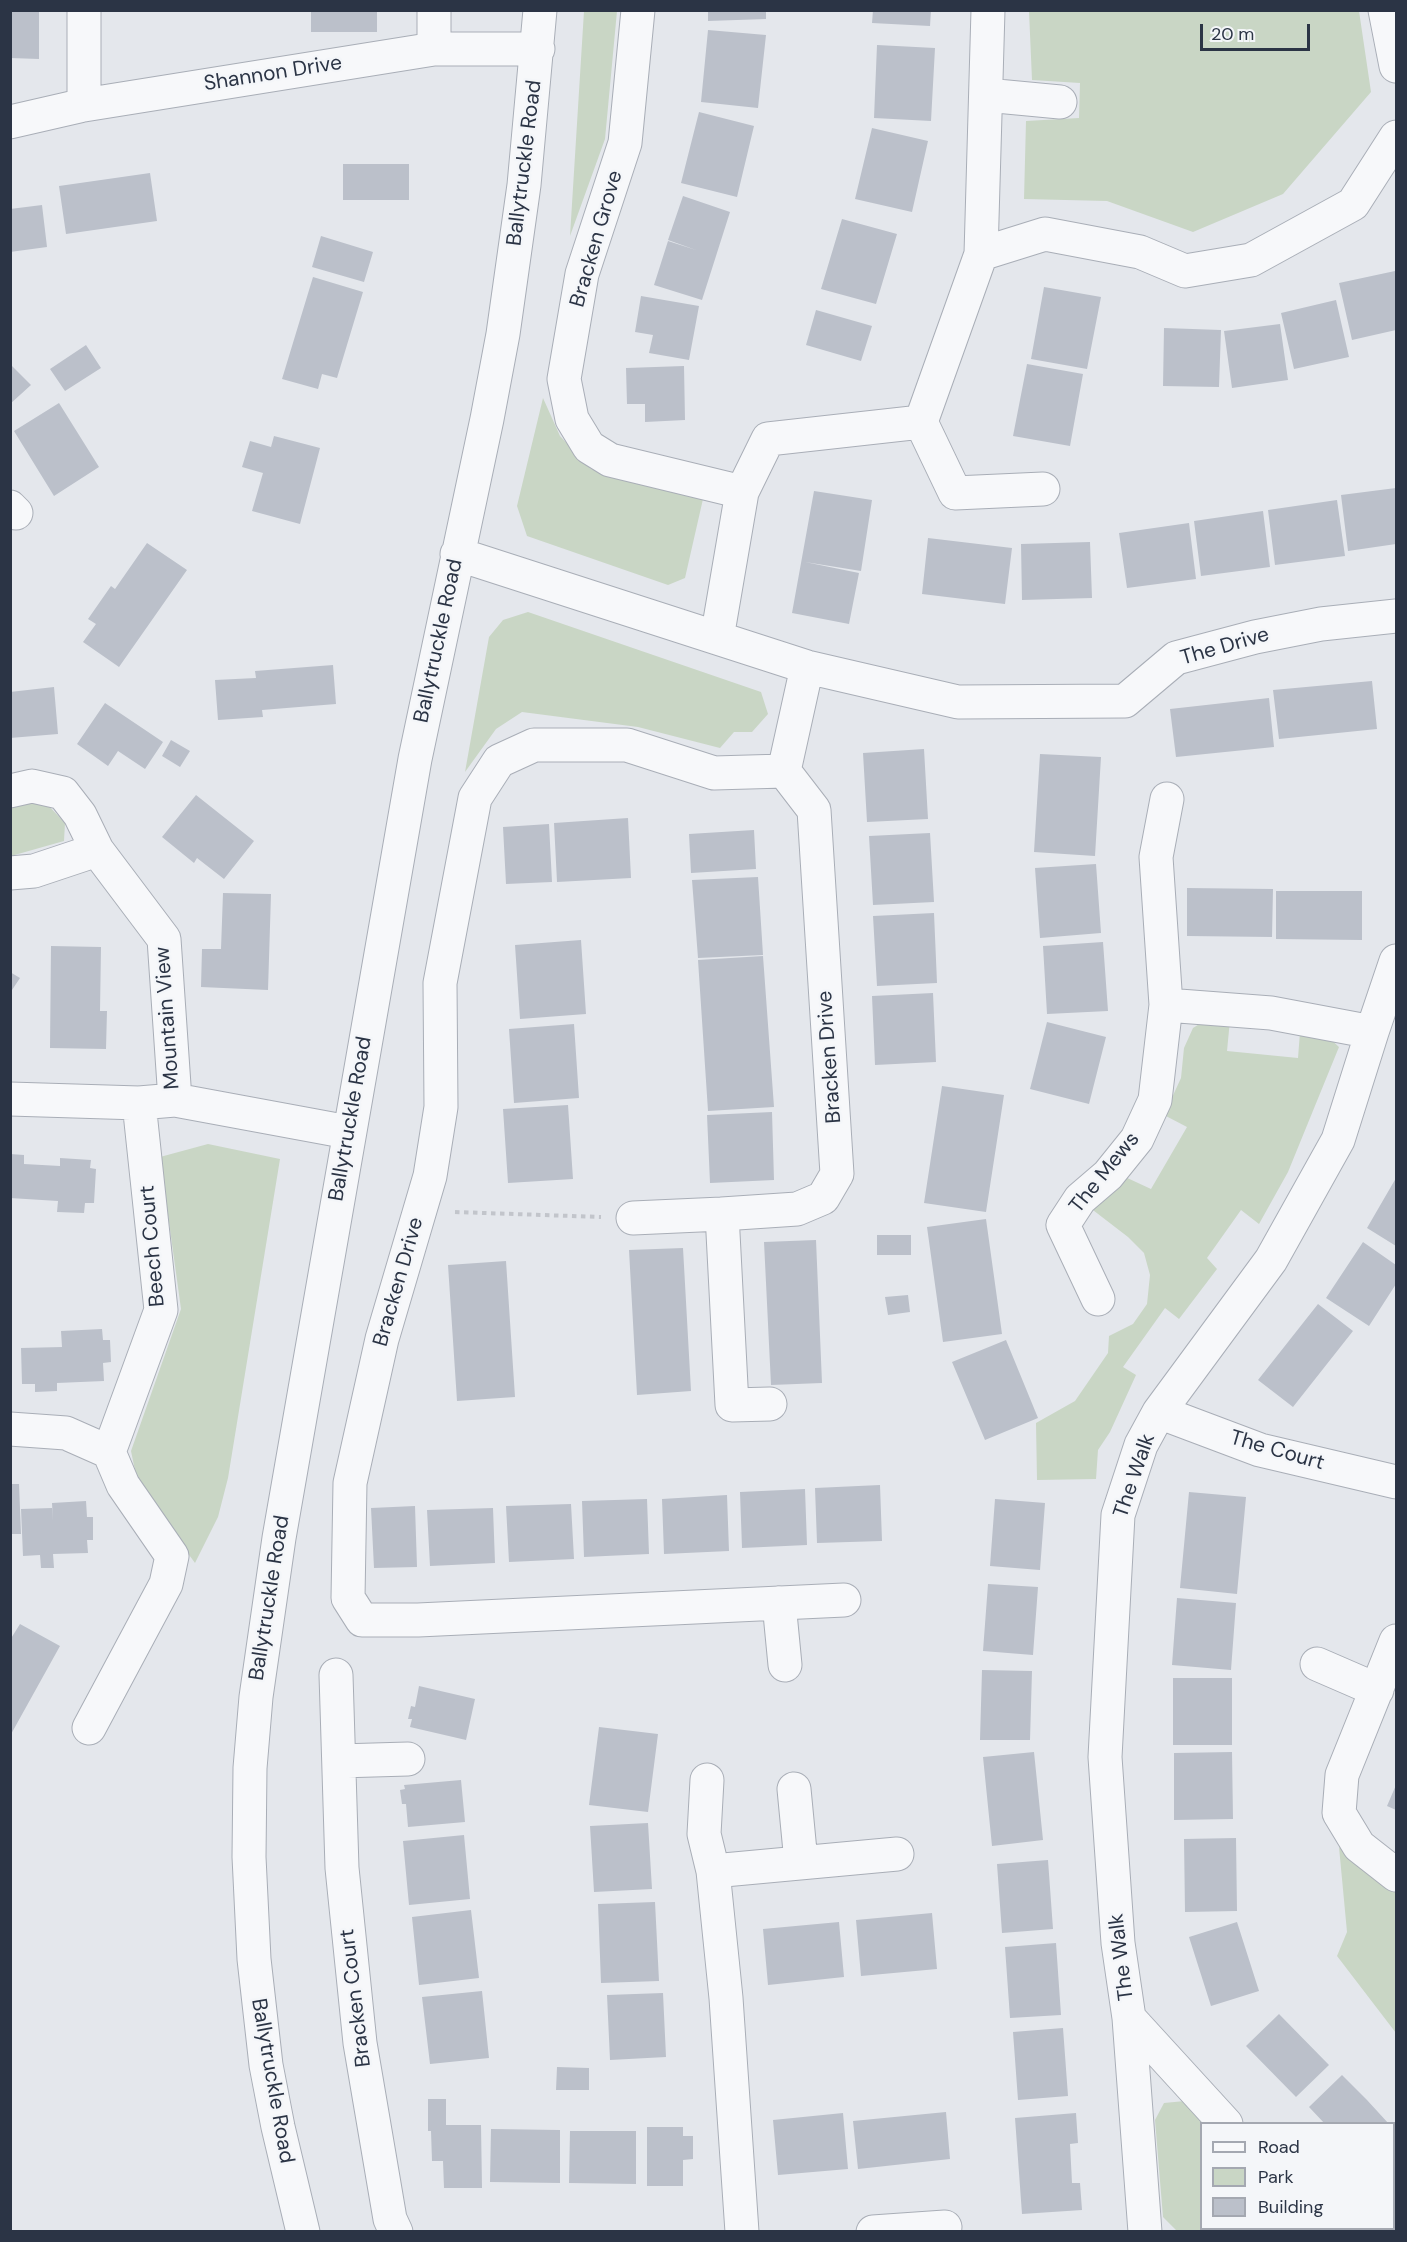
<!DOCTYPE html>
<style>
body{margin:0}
#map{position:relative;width:1407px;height:2242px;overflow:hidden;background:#e4e7ec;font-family:"DM Sans",sans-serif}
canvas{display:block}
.frame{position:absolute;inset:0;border:12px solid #2b3445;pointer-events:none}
.legend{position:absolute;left:1200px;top:2122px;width:195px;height:108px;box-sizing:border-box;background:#f4f6f9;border:2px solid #a4a8b1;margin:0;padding:8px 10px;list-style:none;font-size:18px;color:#2b3445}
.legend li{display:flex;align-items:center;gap:12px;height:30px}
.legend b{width:30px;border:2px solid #a4a8b1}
.scale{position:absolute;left:1200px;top:24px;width:110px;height:27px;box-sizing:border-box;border:3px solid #2b3445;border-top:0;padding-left:8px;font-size:18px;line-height:21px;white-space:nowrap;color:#2b3445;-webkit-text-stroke:4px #f4f6f9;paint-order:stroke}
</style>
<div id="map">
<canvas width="1407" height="2242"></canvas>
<div class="frame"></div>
<ul class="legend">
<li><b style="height:8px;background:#f7f8fa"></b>Road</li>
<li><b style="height:16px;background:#c9d6c5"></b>Park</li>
<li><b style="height:16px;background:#bbc0ca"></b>Building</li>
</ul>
<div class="scale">20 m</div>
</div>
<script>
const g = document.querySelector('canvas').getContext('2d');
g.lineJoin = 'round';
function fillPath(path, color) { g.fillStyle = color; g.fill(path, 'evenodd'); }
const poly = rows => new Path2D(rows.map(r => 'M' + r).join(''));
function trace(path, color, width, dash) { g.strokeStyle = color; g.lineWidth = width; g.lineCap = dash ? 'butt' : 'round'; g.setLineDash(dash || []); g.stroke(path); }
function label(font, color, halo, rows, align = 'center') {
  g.font = font + ' "DM Sans",sans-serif'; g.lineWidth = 5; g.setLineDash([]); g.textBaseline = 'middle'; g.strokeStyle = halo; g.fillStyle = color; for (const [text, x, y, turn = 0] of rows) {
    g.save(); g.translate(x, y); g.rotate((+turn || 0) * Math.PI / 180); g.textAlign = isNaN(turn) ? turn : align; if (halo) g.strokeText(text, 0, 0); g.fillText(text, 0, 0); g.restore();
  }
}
const green = poly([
 [584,11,617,11,605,139,570,236],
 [1029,11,1359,11,1371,92,1283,194,1193,232,1107,201,1024,199,1026,121,1079,118,1080,83,1032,80],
 [543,398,560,436,591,469,703,499,685,578,668,585,527,536,517,506],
 [528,612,761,692,768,714,752,732,734,732,720,748,638,727,522,712,496,729,465,772,489,637,503,620],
 [45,802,65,823,64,841,11,856,11,803],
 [1209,1018,1230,1020,1227,1051,1298,1058,1300,1032,1324,1033,1339,1047,1288,1172,1259,1224,1241,1210,1207,1258,1217,1269,1179,1319,1165,1308,1123,1367,1136,1375,1110,1432,1098,1450,1096,1479,1037,1480,1036,1423,1075,1401,1108,1353,1109,1336,1133,1324,1147,1304,1150,1275,1144,1253,1128,1237,1089,1207,1123,1176,1151,1189,1187,1127,1164,1115,1181,1078,1184,1048,1193,1028],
 [208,1144,280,1159,228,1478,218,1517,195,1563,138,1485,131,1451,181,1309,160,1157],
 [1339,1847,1396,1891,1396,2033,1337,1956,1347,1932],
 [1185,2101,1207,2123,1202,2124,1202,2228,1277,2228,1280,2231,1177,2231,1163,2217,1155,2120,1164,2103]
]);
const building = poly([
 [10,10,39,10,39,59,10,58],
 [311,10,377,10,377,32,311,32],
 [708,10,766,10,766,19,708,21],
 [873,10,931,10,930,26,872,23],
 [708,30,766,35,758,108,701,102],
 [877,45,935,48,931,121,874,118],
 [699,112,754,126,737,197,681,183],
 [872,128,928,141,912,212,855,199],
 [343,164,409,164,409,200,343,200],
 [150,173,157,221,66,234,59,186],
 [683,196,730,212,702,300,654,285,668,241,696,250,668,240],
 [42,205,47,247,10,252,10,209],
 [842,219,897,234,876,304,821,289],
 [321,236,373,252,364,282,312,267],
 [1395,271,1396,279,1396,330,1352,340,1339,283],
 [313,277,363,292,337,378,322,374,318,389,282,379],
 [1044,287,1101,297,1087,369,1031,359],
 [641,296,699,306,689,360,649,353,653,335,635,332],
 [1336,300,1349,357,1294,369,1281,313],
 [816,310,872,326,861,361,806,345],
 [1280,324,1288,380,1232,388,1224,331],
 [1164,328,1221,330,1219,387,1163,386],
 [86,345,101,368,65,391,50,369],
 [10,364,31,385,10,404],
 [1027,364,1083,374,1070,446,1013,436],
 [684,366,685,420,645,422,645,404,627,404,626,368],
 [59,403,99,467,54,496,14,431],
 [274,436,320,448,300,524,252,511,263,473,242,467,250,441,271,447],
 [1396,488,1396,544,1348,551,1341,495],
 [814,491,872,500,861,571,805,562,859,573,849,624,792,613],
 [1337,500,1345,556,1275,565,1268,510],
 [1263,511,1270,567,1201,576,1194,521],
 [1189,523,1196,579,1127,588,1119,533],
 [928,538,1012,548,1005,604,922,594],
 [1090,542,1092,598,1022,600,1021,544],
 [147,543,187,570,119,667,83,642,96,624,88,619,111,586,115,589],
 [333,665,336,704,262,710,263,717,218,720,215,680,256,678,255,671],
 [1372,681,1377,729,1279,739,1273,690],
 [54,687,58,734,10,738,10,692],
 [1269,698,1274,747,1176,757,1170,709],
 [105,703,163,742,145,769,118,751,108,766,77,744],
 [171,740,190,751,180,767,162,756],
 [924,749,928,819,867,822,863,753],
 [1040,754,1101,757,1095,856,1034,852],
 [196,795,254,841,224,879,197,858,194,863,162,837],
 [628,818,631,878,557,882,554,823],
 [549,824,552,882,506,884,503,827],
 [754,830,756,869,691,873,689,834],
 [930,833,934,902,873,905,869,836],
 [1096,864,1101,933,1040,938,1035,868],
 [758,877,763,955,698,958,692,880],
 [1187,888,1273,889,1272,937,1187,936],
 [1276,891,1362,891,1362,940,1276,939],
 [223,893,271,894,268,990,201,987,202,949,221,949],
 [934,913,937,983,877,986,873,916],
 [581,940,586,1014,520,1019,515,945],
 [1103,942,1108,1011,1047,1014,1043,946],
 [51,946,101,947,100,1011,107,1011,106,1049,50,1048],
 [763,956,774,1107,708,1111,698,960],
 [10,972,20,978,10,993],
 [933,993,936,1062,875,1065,872,996],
 [1047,1022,1106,1037,1089,1104,1030,1089],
 [574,1024,579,1098,514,1103,509,1029],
 [942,1086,1004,1095,986,1212,924,1203],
 [568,1105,573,1179,508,1183,503,1109],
 [772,1112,774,1180,710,1183,707,1115],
 [10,1154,24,1155,24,1164,60,1166,60,1158,91,1160,90,1168,96,1169,94,1203,85,1203,84,1213,57,1212,58,1201,10,1198],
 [1396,1178,1396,1246,1367,1228],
 [986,1219,1002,1334,943,1342,927,1227],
 [877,1235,911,1235,911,1255,877,1255],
 [816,1240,822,1383,771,1385,764,1242],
 [1363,1242,1396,1265,1396,1284,1369,1326,1326,1298],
 [683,1248,691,1391,637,1395,629,1250],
 [506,1261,515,1397,457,1401,448,1265],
 [908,1295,910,1312,888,1315,885,1297],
 [1318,1304,1353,1331,1293,1407,1258,1380],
 [102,1329,103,1340,110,1340,111,1362,103,1363,104,1381,57,1383,57,1391,35,1392,35,1384,22,1384,21,1348,62,1347,61,1331],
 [1006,1340,1038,1418,985,1440,952,1362],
 [10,1484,19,1484,21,1534,10,1534],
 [880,1485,882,1541,817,1543,815,1488],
 [805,1489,807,1545,742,1548,740,1492],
 [1189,1492,1246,1497,1237,1594,1180,1588],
 [727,1495,729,1551,664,1554,662,1499],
 [647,1499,649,1554,584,1557,582,1501],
 [995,1499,1045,1503,1040,1570,990,1566],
 [86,1501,87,1517,93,1517,93,1540,87,1540,88,1553,53,1554,54,1568,41,1568,40,1555,23,1556,21,1509,52,1508,53,1521,52,1503],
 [571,1504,574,1559,509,1562,506,1506],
 [415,1506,417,1567,374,1568,371,1508],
 [493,1508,495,1563,430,1566,427,1510],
 [988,1584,1038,1587,1033,1655,983,1651],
 [1177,1598,1236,1603,1231,1670,1172,1665],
 [20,1624,60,1646,10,1736,10,1640],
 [982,1670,1032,1671,1030,1740,980,1740],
 [1173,1678,1232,1678,1232,1745,1173,1745],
 [419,1686,475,1699,466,1740,410,1727,412,1719,408,1719,411,1706,415,1707],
 [599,1727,658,1734,648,1812,589,1805],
 [1034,1752,1043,1840,992,1846,983,1757],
 [1232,1752,1233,1819,1174,1820,1174,1753],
 [461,1780,465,1822,408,1827,406,1804,402,1804,400,1790,405,1789,404,1785],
 [1396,1785,1396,1810,1387,1806],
 [648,1823,652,1889,594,1892,590,1826],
 [464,1835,470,1899,409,1905,403,1841],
 [1236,1838,1237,1911,1185,1912,1184,1839],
 [1048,1860,1053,1929,1002,1933,997,1864],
 [655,1902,659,1981,601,1983,598,1904],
 [471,1910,479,1978,419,1985,412,1917],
 [932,1913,937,1969,861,1976,856,1920],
 [839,1922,844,1977,768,1985,763,1929],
 [1237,1922,1259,1991,1211,2006,1189,1937],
 [1056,1943,1061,2015,1010,2018,1005,1947],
 [482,1991,489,2058,430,2064,422,1997],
 [663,1993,666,2057,610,2060,607,1995],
 [1279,2014,1329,2065,1296,2097,1246,2046],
 [1063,2028,1068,2096,1018,2100,1013,2032],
 [557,2067,589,2068,589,2090,556,2090],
 [1342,2075,1367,2100,1389,2124,1325,2124,1309,2107],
 [428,2099,446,2099,446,2125,481,2125,482,2188,444,2188,443,2161,432,2161,431,2131,428,2131],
 [946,2112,950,2159,858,2169,853,2121],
 [843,2113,848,2169,778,2175,773,2120],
 [1076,2113,1078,2143,1070,2144,1072,2183,1080,2183,1082,2210,1022,2214,1015,2118],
 [647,2127,683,2127,683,2136,693,2136,693,2159,683,2160,683,2186,647,2186],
 [491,2129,560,2130,560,2183,490,2182],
 [570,2131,636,2131,636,2184,569,2183],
 [1396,2137,1396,2194,1394,2191,1394,2140]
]);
const path = poly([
 [455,1212,601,1217]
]);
const minor = poly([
 [84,10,84,105],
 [434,10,434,49],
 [638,10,625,143,582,274,564,379,572,419,589,447,610,460,742,492],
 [1385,10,1396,66],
 [986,95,1060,102],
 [10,122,84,105,434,49,538,49],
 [981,254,1045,234,1140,252,1185,271,1251,260,1353,204,1396,137],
 [921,422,955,493,1043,489],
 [10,507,16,513],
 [457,554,807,667,958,702,1125,701,1176,658,1255,637,1321,624,1396,616],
 [717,638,742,492,768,439,921,422,981,254,988,10],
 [807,667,784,771,714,773,627,745,534,745,499,761,475,798,440,983,441,1107,430,1176,382,1339,350,1483,348,1598,362,1620,418,1620,844,1600],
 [10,791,32,786,63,793,80,815,97,850,164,939,175,1100],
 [10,873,34,871,97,850],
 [1166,1005,1271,1013,1372,1032],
 [10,1099,139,1103],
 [633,1218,722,1214],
 [1098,1299,1063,1225,1080,1199,1108,1175,1137,1139,1155,1100,1166,1005,1156,857,1167,799],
 [770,1404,732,1405,722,1214,797,1209,823,1198,837,1174,814,810,784,771],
 [1159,1412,1260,1450,1396,1482],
 [10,1429,66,1433,109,1452,123,1485,172,1556,166,1584,89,1728],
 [109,1452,161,1310,139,1103,175,1100,348,1132],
 [779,1603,785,1665],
 [1396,1641,1342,1775,1339,1813,1359,1846,1396,1875],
 [1317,1664,1377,1690],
 [336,1675,342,1868,360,2043,390,2219,396,2232],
 [339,1761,408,1759],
 [707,1780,704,1834,713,1871],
 [794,1789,801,1862],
 [1129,2018,1145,2232],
 [1226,2124,1129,2018,1118,1943,1105,1757,1118,1515,1141,1445,1159,1412,1271,1260,1338,1140,1372,1032,1396,961],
 [1331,2228,1334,2232],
 [303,2232,278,2127,266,2065,254,1959,249,1857,250,1768,256,1697,279,1538,415,759,487,419,503,334,524,185,540,10],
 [742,2232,726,1998,713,1871,897,1854],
 [873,2232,945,2227]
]);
const streetNames = [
 ["Shannon Drive",273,74,-9],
 ["Ballytruckle Road",525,163,-83],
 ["Bracken Grove",597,239,-74],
 ["Ballytruckle Road",439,641,-78],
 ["The Drive",1225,647,-16],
 ["Mountain View",168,1018,-94],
 ["Bracken Drive",830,1057,-94],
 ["Ballytruckle Road",351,1119,-80],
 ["The Mews",1105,1173,-51],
 ["Beech Court",153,1246,-95],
 ["Bracken Drive",399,1282,-74],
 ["The Court",1277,1451,16],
 ["The Walk",1135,1476,-71],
 ["Ballytruckle Road",270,1598,-81],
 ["The Walk",1122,1957,-97],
 ["Bracken Court",356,1998,-97],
 ["Ballytruckle Road",272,2081,80]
];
fillPath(green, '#c9d6c5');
fillPath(building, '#bbc0ca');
trace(minor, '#a9aeb7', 35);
trace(path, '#c2c5cb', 4, [4.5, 4.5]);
trace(minor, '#f7f8fa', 33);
label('21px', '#2b3445', '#f4f6f9', streetNames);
</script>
